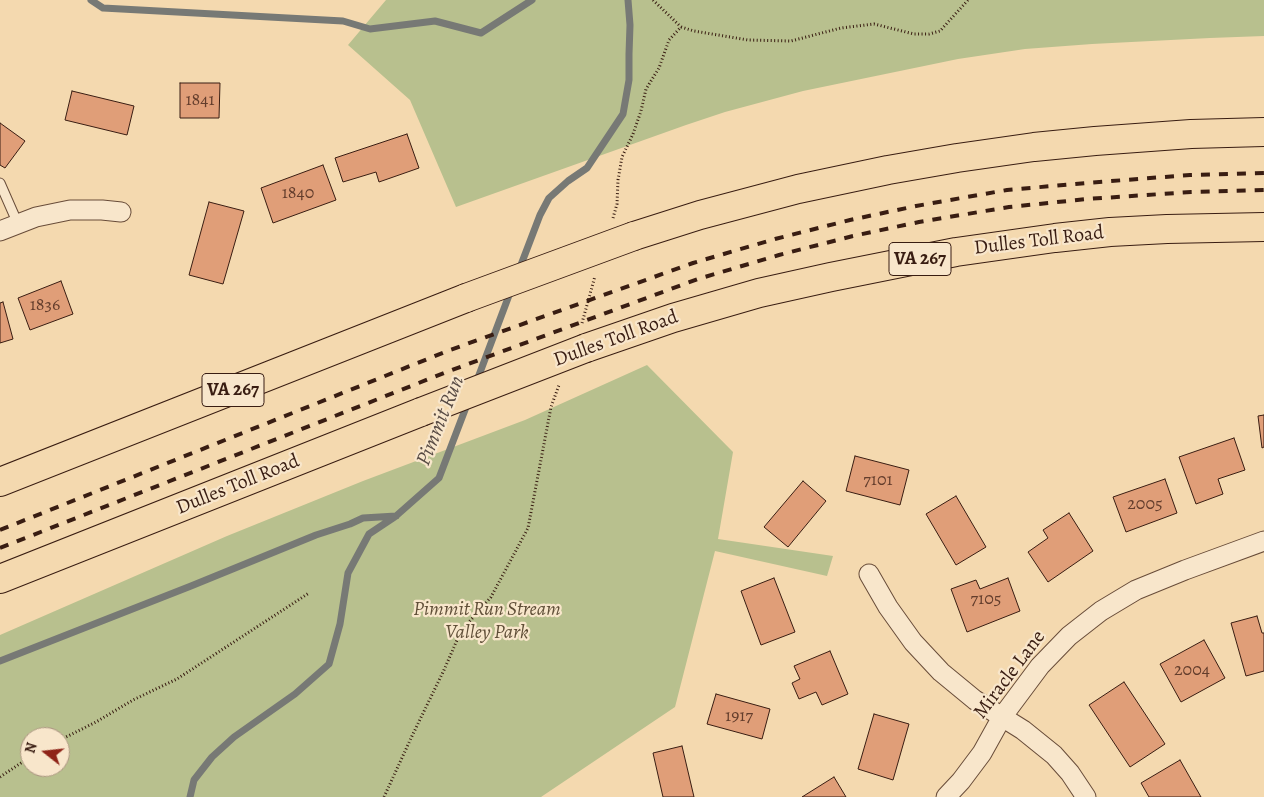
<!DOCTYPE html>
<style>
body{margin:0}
#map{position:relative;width:1264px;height:797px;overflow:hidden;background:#f4d9af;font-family:Alegreya,serif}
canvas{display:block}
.north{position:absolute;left:20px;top:727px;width:50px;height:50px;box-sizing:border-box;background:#f8e6cb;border:1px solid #ac9681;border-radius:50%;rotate:286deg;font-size:14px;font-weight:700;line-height:20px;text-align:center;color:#391d12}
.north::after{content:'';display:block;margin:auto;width:18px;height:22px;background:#8f2418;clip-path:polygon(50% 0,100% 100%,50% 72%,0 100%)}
</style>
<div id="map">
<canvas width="1264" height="797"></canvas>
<div class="north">N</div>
</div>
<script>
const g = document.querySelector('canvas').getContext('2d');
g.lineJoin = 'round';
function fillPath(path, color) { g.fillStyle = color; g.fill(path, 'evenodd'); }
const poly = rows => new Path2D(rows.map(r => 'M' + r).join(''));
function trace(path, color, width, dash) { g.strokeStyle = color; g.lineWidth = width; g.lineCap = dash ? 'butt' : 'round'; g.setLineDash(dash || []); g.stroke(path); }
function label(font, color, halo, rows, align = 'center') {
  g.font = font + ' Alegreya,serif'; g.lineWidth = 4.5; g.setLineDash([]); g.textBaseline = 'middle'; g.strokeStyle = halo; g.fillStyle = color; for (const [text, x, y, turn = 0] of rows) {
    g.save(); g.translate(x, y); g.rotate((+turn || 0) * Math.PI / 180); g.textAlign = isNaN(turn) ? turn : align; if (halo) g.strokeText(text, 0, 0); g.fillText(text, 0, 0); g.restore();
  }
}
const green = poly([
 [386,0,1264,0,1264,36,1210,38,1092,44,1025,49,958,59,803,91,725,112,686,125,456,207,410,100,348,45],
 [647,365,733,452,718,539,833,556,827,576,715,551,675,707,541,797,0,797,0,635,227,536,363,481,525,420],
 [30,737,60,737,60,767,30,767]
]);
const stream = poly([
 [91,0,103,8,343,21,370,29,435,21,481,33,532,0],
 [519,270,540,215,549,198,568,181,587,168,623,114,629,80,629,54,630,25,628,0],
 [476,383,511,290],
 [0,661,191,586,316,535,350,524,363,518,396,516],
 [190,797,194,780,212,757,234,737,295,694,329,664,340,624,348,573,369,534,396,516,439,478,468,402]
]);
const building = poly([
 [180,83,220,83,219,118,180,118,180,83],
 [72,91,134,106,127,135,65,120,72,91],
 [0,123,25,141,5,168,0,165,0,123],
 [407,134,419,168,379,182,376,172,343,182,335,158,407,134],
 [323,165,336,200,273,223,261,188,323,165],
 [209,202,244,211,223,284,189,275,209,202],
 [61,281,73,314,30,330,18,298,61,281],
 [3,302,13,339,0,343,0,303,3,302],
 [1264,415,1264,447,1262,448,1258,416,1264,415],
 [1234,438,1245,470,1218,479,1223,494,1196,504,1179,457,1234,438],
 [855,456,909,470,900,505,846,491,855,456],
 [1165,479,1177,513,1126,532,1113,497,1165,479],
 [803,481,826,501,788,547,764,527,803,481],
 [956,496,986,547,956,565,926,514,956,496],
 [1069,513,1093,551,1048,582,1028,552,1048,538,1043,530,1069,513],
 [774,578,795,632,761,645,741,591,774,578],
 [1008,578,1020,611,967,632,951,589,976,580,980,589,1008,578],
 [1257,616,1262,633,1264,633,1264,671,1246,676,1231,623,1257,616],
 [1204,640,1225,678,1181,702,1160,664,1204,640],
 [830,651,848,694,822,705,816,692,799,699,792,683,800,679,794,666,830,651],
 [1124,682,1165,744,1130,767,1089,705,1124,682],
 [716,694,770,709,762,739,707,724,716,694],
 [874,714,909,724,893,780,858,769,874,714],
 [682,746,694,797,663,797,653,753,682,746],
 [1180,760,1201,797,1149,797,1141,783,1180,760],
 [834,777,846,797,802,797,834,777]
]);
const path = poly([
 [653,0,681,27],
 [613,218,617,204,618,180,622,157,633,134,641,111,646,89,659,68,669,40,681,27,694,31,748,40,791,41,841,28,874,24,914,34,929,34,940,31,968,0],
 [582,323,595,276],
 [60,740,96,722,133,700,177,679,309,593],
 [0,777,30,757],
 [384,797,412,736,444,670,461,631,491,597,528,528,551,407,559,385]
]);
const lane = poly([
 [0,183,18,224]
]);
const street = poly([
 [0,231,36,217,70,210,102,210,121,212],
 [869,574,888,607,913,642,941,672,975,700,1023,730,1054,755,1070,773,1086,797],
 [946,797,961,781,982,753,1002,717,1040,666,1069,636,1101,611,1136,590,1185,570,1264,541]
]);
const highway = poly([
 [634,236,700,215,798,189,888,170,957,158,1034,147,1095,141,1191,134,1264,132],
 [586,348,673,318,759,293,831,277,956,252,1055,238,1110,232,1167,229,1264,227],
 [0,482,466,298],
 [0,579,421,412]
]);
const rail = poly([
 [0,530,450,350,693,263,775,239,850,220,916,206,1007,190,1086,183,1190,175,1264,173],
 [0,548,444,373,698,279,779,255,853,236,919,222,1009,207,1087,199,1191,192,1264,190]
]);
const highwayBridge = poly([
 [466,298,634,236],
 [421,412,586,348]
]);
const numberNames = [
 ["1841",200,101],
 ["1840",298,194],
 ["1836",45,306],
 ["7101",878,481],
 ["2005",1145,505],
 ["7105",986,600],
 ["2004",1192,671],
 ["1917",739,717]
];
const shields = [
 [920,259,62],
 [233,390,62]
];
const shieldNames = [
 ["VA 267",920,259],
 ["VA 267",233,390]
];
const streetNames = [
 ["Dulles Toll Road",1039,241,-7],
 ["Dulles Toll Road",616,339,-20],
 ["Dulles Toll Road",238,485,-22],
 ["Miracle Lane",1010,675,-53]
];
const parkNames = [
 ["Pimmit Run Stream",487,610],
 ["Valley Park",487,633]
];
const waterNames = [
 ["Pimmit Run",441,421,-68]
];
fillPath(green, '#b8c08e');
trace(stream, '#777975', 7);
fillPath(building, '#e09e78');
trace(building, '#391d12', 1);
trace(lane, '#684c39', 11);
trace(street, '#684c39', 21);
trace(highway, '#391d12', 30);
trace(path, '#391d12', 3, [1, 2.5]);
trace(lane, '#f8e6cb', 9);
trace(street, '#f8e6cb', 19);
trace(highway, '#f4d9af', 28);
trace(rail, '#391d12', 4, [9, 9]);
trace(highwayBridge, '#391d12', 30, []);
trace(highwayBridge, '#f4d9af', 28);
label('18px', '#633d2c', null, numberNames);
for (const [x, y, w] of shields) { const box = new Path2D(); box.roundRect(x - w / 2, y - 16.5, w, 33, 4); g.fillStyle = '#f8e6cb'; g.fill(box); trace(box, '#391d12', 1); }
label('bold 19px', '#391d12', null, shieldNames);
label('20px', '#391d12', '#f8e6cb', streetNames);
label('italic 20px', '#5f4e37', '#f8e6cb', parkNames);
label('italic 21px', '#584b44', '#f8e6cb', waterNames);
</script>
